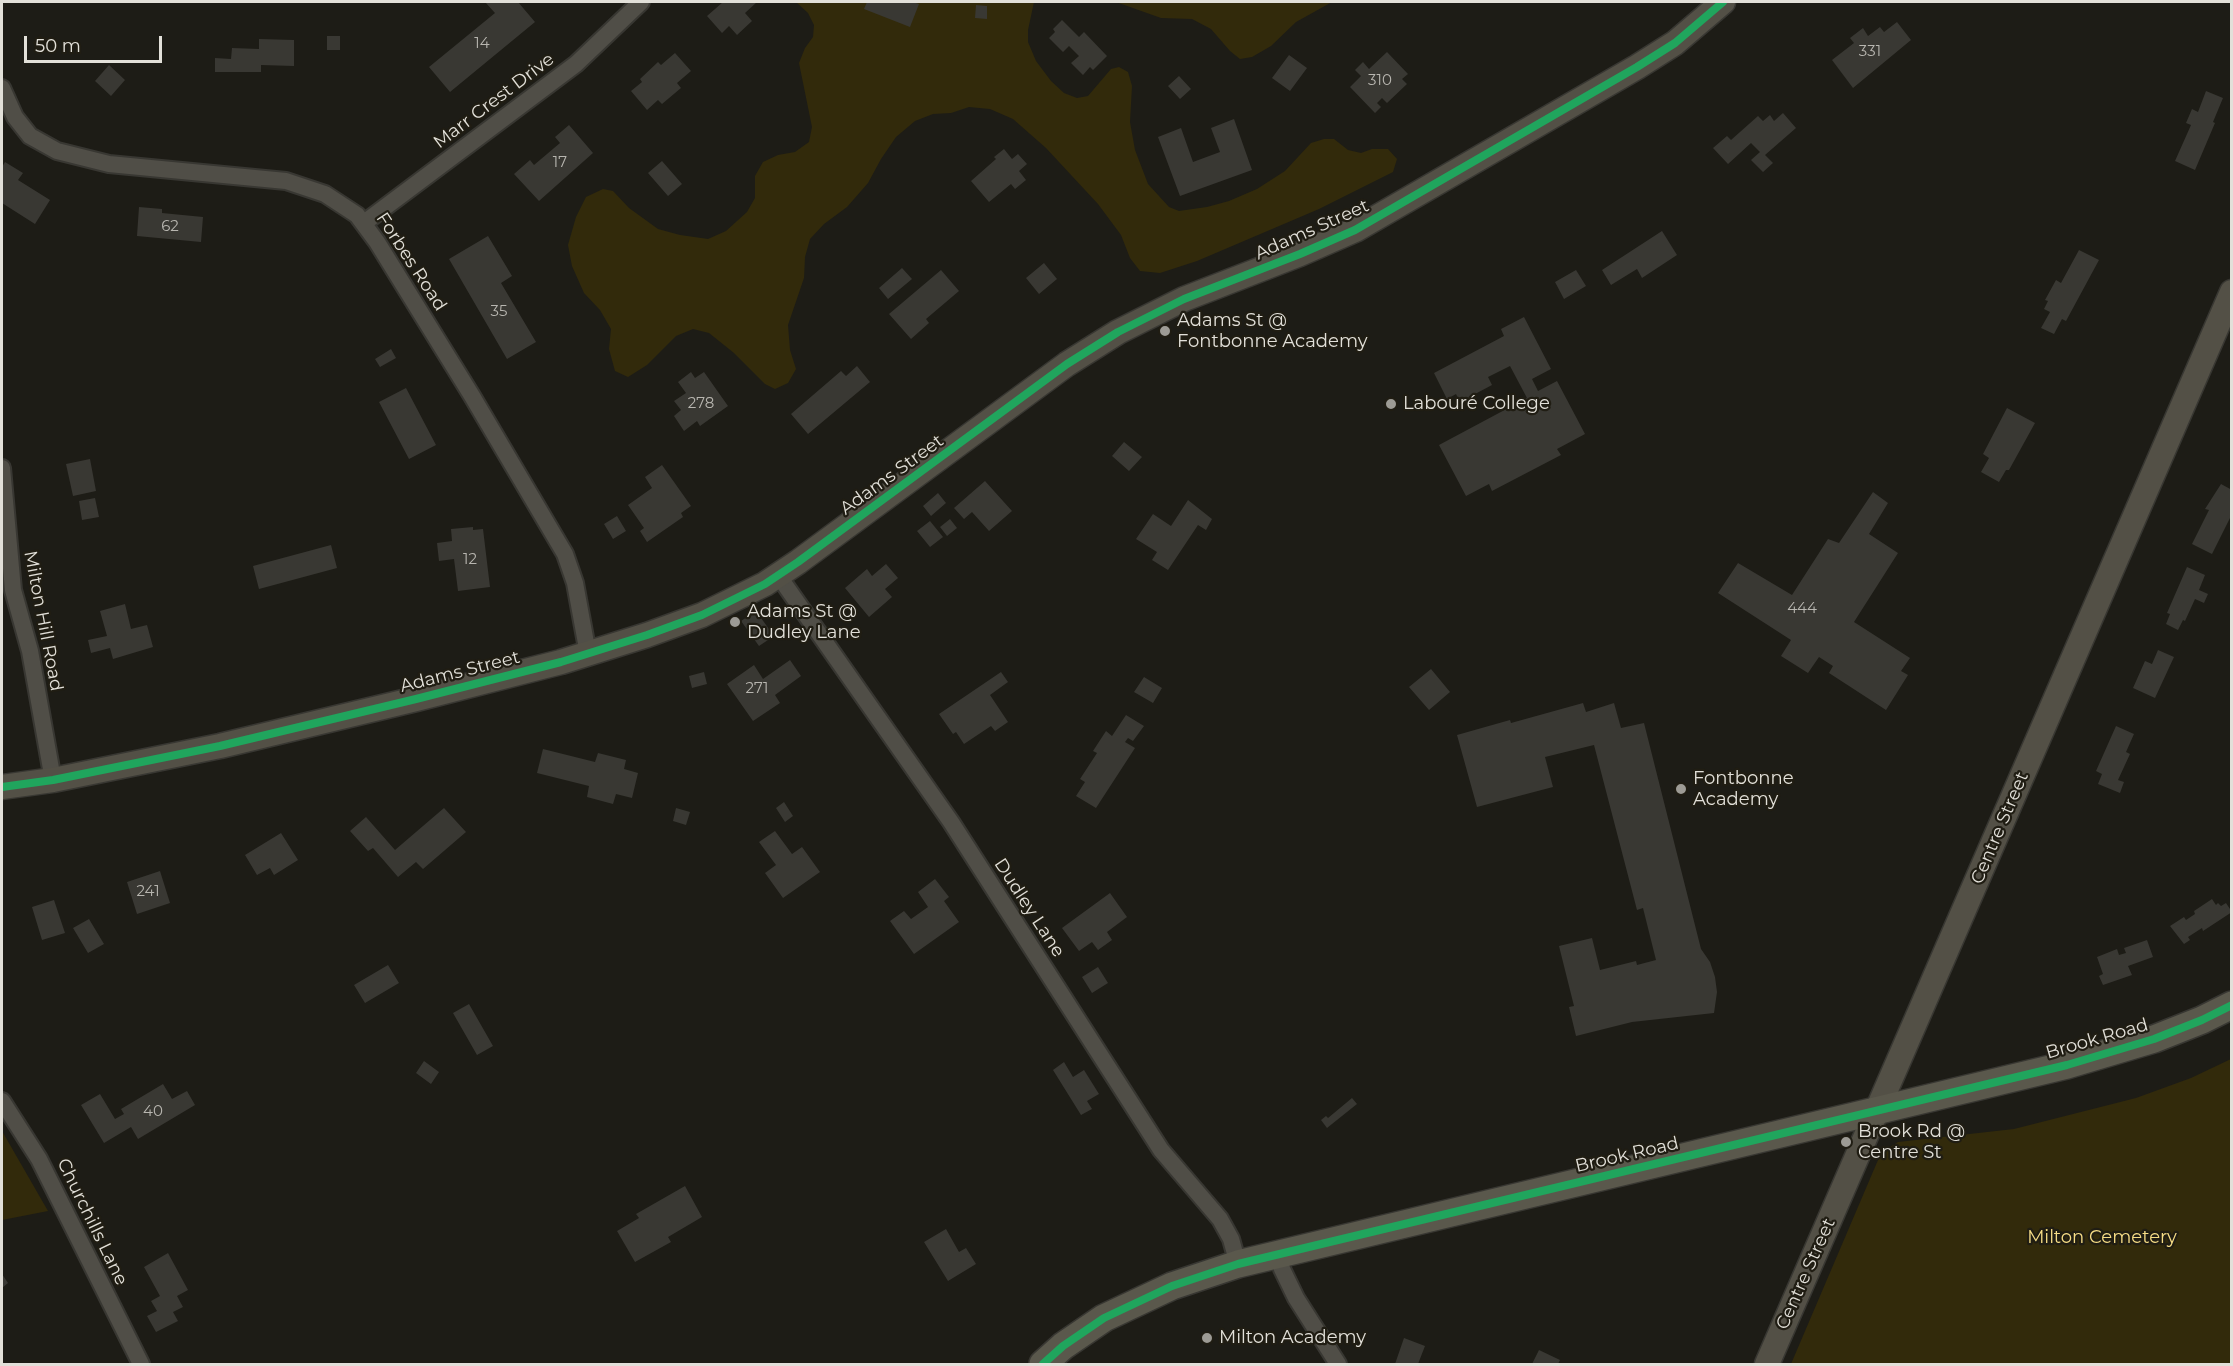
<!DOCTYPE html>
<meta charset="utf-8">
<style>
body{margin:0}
#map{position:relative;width:2233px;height:1366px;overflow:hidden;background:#1d1c16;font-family:Montserrat,sans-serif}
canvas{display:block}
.frame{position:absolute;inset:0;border:3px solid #e2e0d9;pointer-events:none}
.scale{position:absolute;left:24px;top:36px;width:138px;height:27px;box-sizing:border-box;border:3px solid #e2e0d9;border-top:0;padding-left:8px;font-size:18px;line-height:21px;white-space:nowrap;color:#e2e0d9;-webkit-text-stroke:4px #201d13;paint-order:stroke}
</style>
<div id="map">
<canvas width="2233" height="1366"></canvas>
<div class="frame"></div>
<div class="scale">50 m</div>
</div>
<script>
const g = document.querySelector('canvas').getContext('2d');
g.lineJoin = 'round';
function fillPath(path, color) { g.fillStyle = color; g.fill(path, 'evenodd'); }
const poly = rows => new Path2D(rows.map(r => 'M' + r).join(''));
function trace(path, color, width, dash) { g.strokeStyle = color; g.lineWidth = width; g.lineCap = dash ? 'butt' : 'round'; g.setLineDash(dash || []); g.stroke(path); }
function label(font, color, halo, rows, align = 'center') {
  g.font = font + ' Montserrat,sans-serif'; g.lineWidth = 4.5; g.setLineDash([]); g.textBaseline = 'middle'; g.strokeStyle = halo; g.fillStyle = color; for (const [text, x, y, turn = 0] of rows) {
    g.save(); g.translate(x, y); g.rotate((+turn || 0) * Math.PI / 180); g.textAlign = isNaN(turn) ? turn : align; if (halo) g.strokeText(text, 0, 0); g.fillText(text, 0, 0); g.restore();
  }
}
const green = poly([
 [796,2,1034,2,1028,30,1028,42,1036,61,1051,81,1064,93,1077,98,1088,96,1111,69,1119,67,1128,72,1132,86,1130,122,1135,150,1148,184,1169,207,1179,211,1207,207,1229,201,1257,189,1285,171,1311,143,1324,139,1334,139,1348,150,1361,153,1372,149,1388,149,1397,159,1393,172,1319,209,1197,261,1160,273,1140,271,1130,258,1121,235,1098,204,1046,148,1013,119,990,109,969,107,951,113,933,114,915,121,896,137,881,159,868,183,847,207,824,224,810,239,805,257,804,278,788,325,790,350,796,369,788,383,775,389,765,384,734,353,709,333,693,329,676,336,647,365,628,377,615,371,609,349,611,329,600,310,584,293,572,266,568,245,576,217,586,197,603,189,613,191,629,208,658,229,680,235,708,239,726,231,747,212,755,198,755,176,763,162,778,155,795,152,809,142,812,127,799,63,805,48,813,37,814,25,808,13],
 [1116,2,1332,2,1296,22,1271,46,1252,57,1240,59,1230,51,1211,29,1192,19,1161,18],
 [2231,1059,2231,1364,1791,1364,1881,1153,1898,1142,2014,1129,2136,1098,2191,1078],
 [2,1131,48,1211,2,1220]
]);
const building = poly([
 [485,2,518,2,535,22,450,92,429,67,495,13],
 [723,2,757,2,745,13,752,21,737,35,729,26,722,33,707,16],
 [867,2,913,2,919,4,910,27,864,9],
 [976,5,987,6,987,19,975,18],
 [1062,20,1079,37,1084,32,1107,56,1093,70,1090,67,1083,75,1071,63,1079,56,1069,46,1063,52,1049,38,1055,32,1053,29],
 [1897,22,1911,40,1853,88,1832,60,1854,43,1850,38,1863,28,1868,36,1880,27,1884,32],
 [327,36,340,36,340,50,327,50],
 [259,39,294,40,294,66,261,65,261,72,215,72,215,58,231,59,232,48,259,49],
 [1387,52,1408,74,1402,79,1407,84,1387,103,1382,98,1377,103,1381,107,1375,113,1350,87,1361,76,1355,70,1363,62,1369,69],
 [675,53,691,71,677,83,681,88,662,104,658,100,647,110,631,91,642,82,640,79,658,62,661,65],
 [1289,55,1307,68,1290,91,1272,78],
 [109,65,125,80,111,96,95,81],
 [1179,76,1191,89,1180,99,1168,86],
 [2206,91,2223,98,2213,122,2215,123,2195,170,2175,161,2191,125,2186,123,2192,109,2198,112],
 [1783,113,1796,128,1765,155,1773,163,1763,172,1751,160,1760,152,1751,143,1728,164,1713,148,1727,136,1731,140,1758,116,1763,121,1770,115,1774,121],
 [1234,119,1252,170,1180,196,1158,137,1181,128,1193,162,1220,152,1211,128],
 [569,125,593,153,539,201,514,174,530,160,534,165,560,143,555,137],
 [1004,149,1012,159,1018,154,1027,164,1019,171,1026,180,1015,189,1011,184,989,202,971,181,996,159,994,157],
 [662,161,682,184,668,196,648,173],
 [5,162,23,173,18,180,50,200,35,224,2,203,2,167],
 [139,207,162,209,162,213,203,217,201,242,137,236],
 [1662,231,1677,255,1642,278,1637,269,1611,285,1602,270],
 [488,236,512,276,501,283,536,342,507,359,449,259],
 [2079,250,2099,260,2066,321,2062,319,2054,334,2041,328,2050,312,2044,309,2048,301,2045,300,2056,280,2061,283],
 [1044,263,1057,279,1039,294,1026,278],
 [902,268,912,279,888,299,879,288],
 [941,270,959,291,926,319,929,323,911,339,889,314],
 [1576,270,1586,286,1564,299,1555,282],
 [1524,317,1551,369,1532,379,1538,391,1557,381,1585,434,1557,449,1561,455,1492,491,1489,484,1466,496,1439,445,1527,398,1510,366,1488,377,1492,385,1460,402,1456,394,1447,399,1434,373,1504,336,1501,329],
 [391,349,396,358,380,367,375,359],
 [857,366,870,382,808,434,791,414,841,371,846,376],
 [691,372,695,378,704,372,728,406,700,426,697,421,684,431,674,416,681,410,674,401,686,393,678,382],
 [406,388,436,445,409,459,379,402],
 [2007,408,2035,423,2009,470,2006,470,1999,482,1981,472,1989,458,1983,454],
 [1124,442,1142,457,1129,471,1112,456],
 [90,459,96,491,73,496,66,464],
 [662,465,691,506,681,513,683,517,647,542,640,531,644,528,628,505,652,488,645,477],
 [985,481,1012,511,989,531,972,512,964,519,954,508],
 [2221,484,2232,490,2232,514,2212,554,2192,544,2209,510,2205,509],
 [1873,492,1888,503,1869,534,1898,553,1854,622,1910,658,1901,671,1908,675,1886,710,1829,673,1833,666,1819,657,1808,673,1781,656,1791,640,1718,593,1738,563,1792,595,1828,539,1839,543],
 [938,493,946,503,931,516,923,506],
 [95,498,99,517,82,520,79,501],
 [1188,500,1212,519,1206,530,1198,525,1168,570,1152,560,1157,552,1136,539,1153,514,1171,526],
 [617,516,626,531,613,539,604,524],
 [950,519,957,528,947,536,940,527],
 [930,521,943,537,930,547,917,531],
 [473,527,473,530,483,529,490,587,458,591,454,559,439,561,437,543,452,541,451,529],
 [331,545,337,568,259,589,253,566],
 [886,564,898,578,885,589,892,597,869,617,845,588,867,569,872,576],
 [2187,567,2205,575,2199,590,2208,594,2204,603,2195,599,2185,621,2183,620,2178,630,2166,624,2170,614,2167,613],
 [125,604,131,629,147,625,153,647,113,659,110,648,91,653,88,640,107,636,100,611],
 [756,611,774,636,759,646,741,621],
 [2158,650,2174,657,2155,698,2133,688,2145,661,2152,664],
 [790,660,801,676,775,695,780,703,753,721,727,684,754,665,763,679],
 [1431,669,1450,692,1429,710,1409,687],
 [704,672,707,684,692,688,689,676],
 [1001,672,1008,682,990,695,1008,722,995,731,991,726,964,744,956,732,953,734,939,714],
 [1144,677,1162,688,1153,703,1134,692],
 [1583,703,1586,712,1614,703,1621,728,1644,723,1701,949,1710,962,1715,977,1717,992,1714,1013,1632,1022,1576,1036,1569,1007,1574,1006,1559,946,1592,938,1600,970,1636,961,1637,965,1656,960,1643,908,1637,910,1594,745,1545,757,1553,787,1477,807,1457,735,1510,720,1511,723],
 [1126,715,1144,726,1133,741,1128,738,1125,742,1135,748,1096,808,1076,796,1085,782,1080,779,1097,753,1093,751,1106,731,1112,736],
 [2116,726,2134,734,2126,752,2130,754,2118,780,2124,782,2120,793,2098,784,2102,774,2096,771],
 [543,749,595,762,598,753,626,760,624,769,638,773,632,798,616,794,613,804,587,797,589,786,537,773],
 [784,802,793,816,785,822,776,808],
 [444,808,466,832,423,869,416,862,398,877,373,848,368,851,350,831,366,817,395,850],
 [676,808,690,812,686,825,673,821],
 [775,831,792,854,802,847,820,872,783,898,765,873,776,865,759,842],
 [281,833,298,860,274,875,270,868,257,875,245,855],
 [160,871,170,903,137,914,127,882],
 [935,879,949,897,944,901,959,922,914,954,890,921,904,911,911,919,928,907,918,892],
 [1110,893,1127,917,1107,932,1112,940,1098,950,1092,942,1079,951,1062,928],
 [2212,899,2216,905,2218,903,2221,906,2226,903,2232,912,2203,931,2202,928,2188,937,2190,940,2184,944,2170,926,2184,917,2186,920,2195,914,2194,911],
 [54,900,65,933,42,940,32,907],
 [89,919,104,944,88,953,73,928],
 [2147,940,2153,957,2128,966,2132,975,2103,985,2099,976,2103,974,2097,957,2117,949,2119,955,2126,953,2124,948],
 [388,965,399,983,365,1003,354,985],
 [1098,967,1108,983,1092,993,1082,977],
 [469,1004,493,1046,477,1055,453,1013],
 [424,1061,439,1072,431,1084,416,1073],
 [1064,1062,1073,1077,1084,1070,1099,1094,1087,1101,1092,1109,1081,1115,1053,1070],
 [163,1084,172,1099,187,1091,195,1105,138,1139,131,1127,104,1143,81,1105,100,1094,115,1119,124,1114,121,1109],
 [1352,1098,1357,1104,1327,1128,1321,1120,1326,1116,1328,1118],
 [685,1186,702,1217,668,1237,671,1242,635,1262,617,1231,639,1218,636,1214],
 [946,1229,959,1252,966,1248,976,1264,948,1281,924,1242],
 [168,1253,188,1290,177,1296,183,1307,173,1312,178,1321,156,1332,147,1316,157,1311,151,1301,160,1296,144,1267],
 [2,1274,8,1283,2,1288],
 [1404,1338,1425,1346,1418,1364,1395,1364],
 [1539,1350,1560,1360,1558,1364,1532,1364]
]);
const street = poly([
 [2,88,15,117,30,136,57,151,109,164,286,181,325,194,357,215,377,242,472,396,565,554,575,583,588,654],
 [364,223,576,64,641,2],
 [2,468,13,590,30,651,53,780],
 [778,575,951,822,1161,1150,1220,1219,1231,1239,1238,1264],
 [2,1101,39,1159,141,1364],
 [1278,1253,1282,1269,1296,1298,1338,1364]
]);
const secondary = poly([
 [2,787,53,780,220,746,416,699,561,662,647,635,702,615,765,584,798,562,1067,364,1118,332,1184,299,1300,254,1355,230,1637,67,1675,43,1723,2],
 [1767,1364,2232,292]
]);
const primary = poly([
 [1043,1364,1063,1346,1104,1318,1172,1286,1238,1264,2067,1065,2154,1039,2202,1020,2232,1005]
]);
const cycleway = poly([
 [2,787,53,780,220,746,416,699,561,662,647,635,702,615,765,584,798,562,1067,364,1118,332,1184,299,1300,254,1355,230,1637,67,1675,43,1723,2],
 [1043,1364,1063,1346,1104,1318,1172,1286,1238,1264,2067,1065,2154,1039,2202,1020,2232,1005]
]);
const markers = [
 [1165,331,6,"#9d9b95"],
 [1391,404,6,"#9d9b95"],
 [735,622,6,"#9d9b95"],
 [1681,789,6,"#9d9b95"],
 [1846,1142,6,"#9d9b95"],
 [1207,1338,6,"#9d9b95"]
];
const numberNames = [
 ["14",482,44],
 ["331",1870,52],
 ["310",1380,81],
 ["17",560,163],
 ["62",170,227],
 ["35",499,312],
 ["278",701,404],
 ["12",470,560],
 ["444",1802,609],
 ["271",757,689],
 ["241",148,892],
 ["40",153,1112]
];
const streetNames = [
 ["Marr Crest Drive",494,101,-37],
 ["Adams Street",1312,230,-24],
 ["Forbes Road",411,262,57],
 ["Adams Street",892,475,-36],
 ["Milton Hill Road",43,621,79],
 ["Adams Street",460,672,-14],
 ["Centre Street",2000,828,-67],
 ["Dudley Lane",1029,908,57],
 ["Brook Road",2097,1039,-16],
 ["Brook Road",1627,1155,-13],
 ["Churchills Lane",92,1222,64],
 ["Centre Street",1806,1274,-66]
];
const poiNames = [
 ["Adams St @",1177,321],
 ["Fontbonne Academy",1177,342],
 ["Labouré College",1403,404],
 ["Adams St @",747,612],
 ["Dudley Lane",747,633],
 ["Fontbonne",1693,779],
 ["Academy",1693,800],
 ["Brook Rd @",1858,1132],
 ["Centre St",1858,1153],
 ["Milton Academy",1219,1338]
];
const parkNames = [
 ["Milton Cemetery",2102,1238]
];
fillPath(green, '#322a0b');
fillPath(building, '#393833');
trace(street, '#383732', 20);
trace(secondary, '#383732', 27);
trace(primary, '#383732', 30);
trace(street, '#504e47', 16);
trace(secondary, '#535046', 24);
trace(primary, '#5a584c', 27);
trace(cycleway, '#20a55d', 8);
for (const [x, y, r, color] of markers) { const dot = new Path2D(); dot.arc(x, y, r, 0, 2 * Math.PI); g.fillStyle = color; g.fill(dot); trace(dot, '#201d13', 2); }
label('15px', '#b8b6b0', null, numberNames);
label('18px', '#e2e0d9', '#201d13', streetNames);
label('18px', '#e2e0d9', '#201d13', poiNames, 'left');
label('18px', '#f7dd86', '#201d13', parkNames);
</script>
